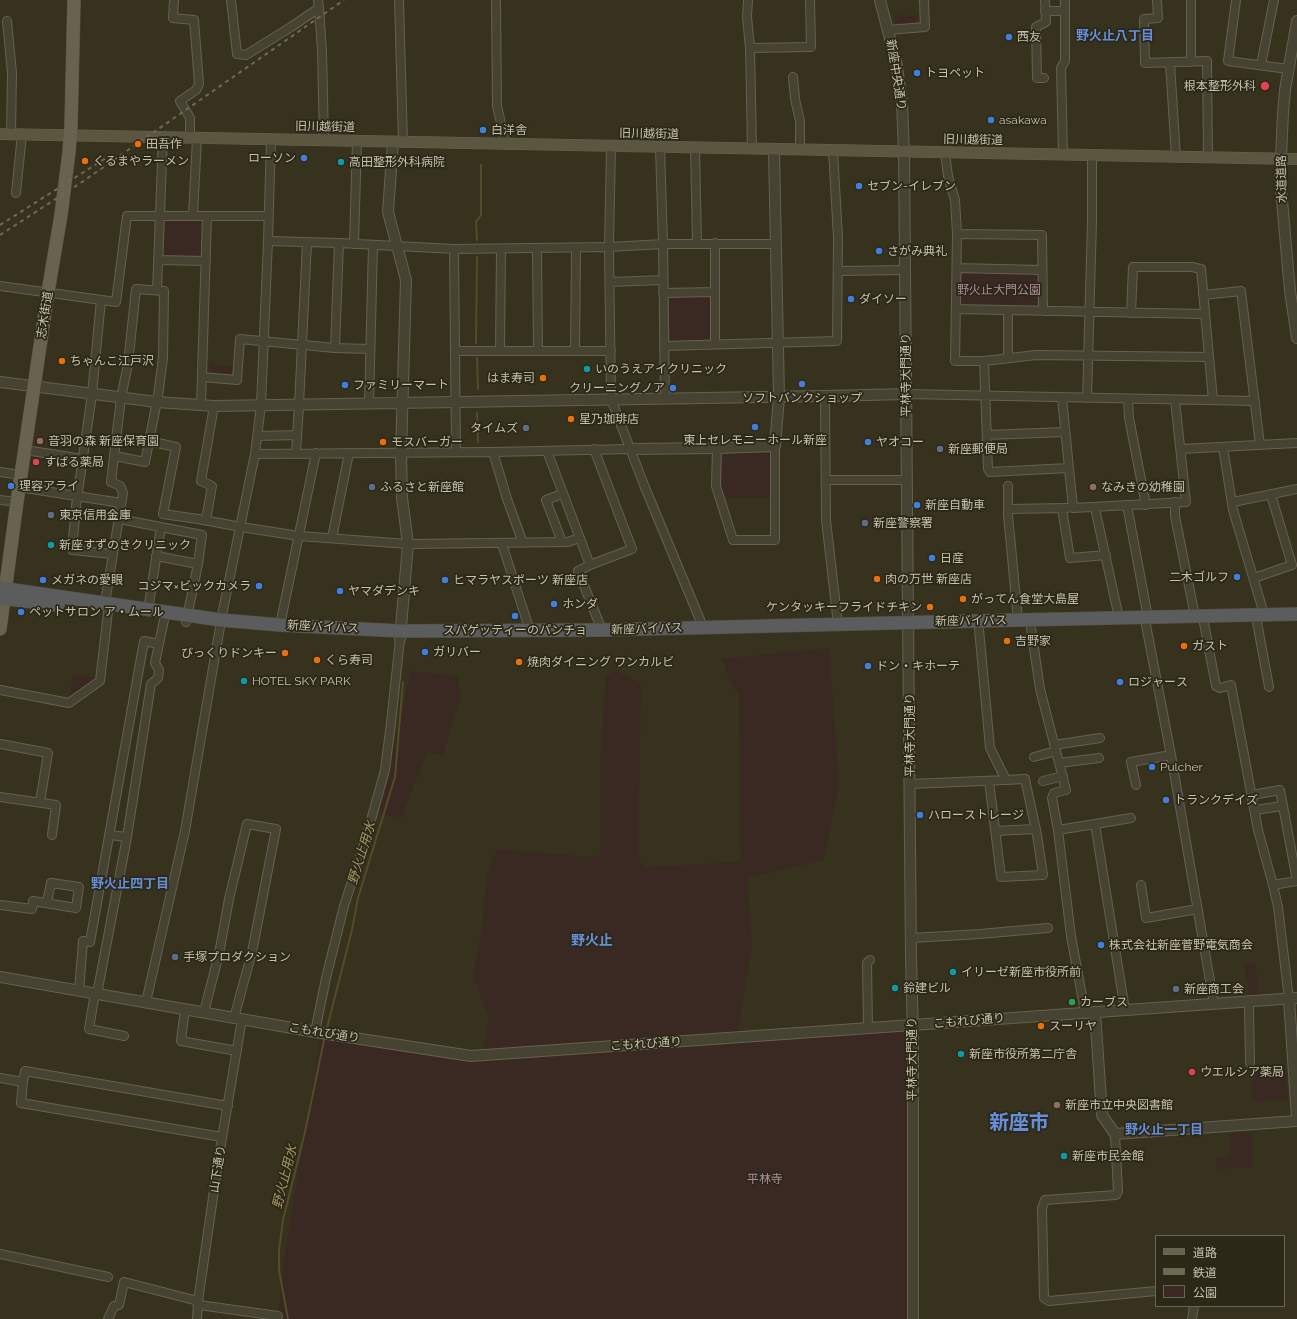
<!DOCTYPE html>
<meta charset="utf-8">
<style>
body{margin:0}
#map{position:relative;width:1297px;height:1319px;overflow:hidden;background:#37321e;font-family:Raleway,"Noto Sans JP",sans-serif}
canvas{display:block}
.legend{position:absolute;left:1155px;top:1235px;width:130px;height:72px;box-sizing:border-box;background:#2c2818;border:1px solid #696553;margin:0;padding:5px 7px;list-style:none;font-size:12px;color:#c5c0ac}
.legend li{display:flex;align-items:center;gap:8px;height:20px}
.legend b{width:20px;border:1px solid #696553}
</style>
<div id="map">
<canvas width="1297" height="1319"></canvas>
<ul class="legend">
<li><b style="height:5px;background:#68634f"></b>道路</li>
<li><b style="height:5px;background:#6f6953"></b>鉄道</li>
<li><b style="height:11px;background:#3a2922"></b>公園</li>
</ul>
</div>
<script>
const g = document.querySelector('canvas').getContext('2d');
g.lineJoin = 'round';
function fillPath(path, color) { g.fillStyle = color; g.fill(path, 'evenodd'); }
const poly = rows => new Path2D(rows.map(r => 'M' + r).join(''));
function trace(path, color, width, dash) { g.strokeStyle = color; g.lineWidth = width; g.lineCap = dash ? 'butt' : 'round'; g.setLineDash(dash || []); g.stroke(path); }
function label(font, color, halo, rows, align = 'center') {
  g.font = font + ' Raleway,"Noto Sans JP",sans-serif'; g.lineWidth = 3.5; g.setLineDash([]); g.textBaseline = 'middle'; g.strokeStyle = halo; g.fillStyle = color; for (const [text, x, y, turn = 0] of rows) {
    g.save(); g.translate(x, y); g.rotate((+turn || 0) * Math.PI / 180); g.textAlign = isNaN(turn) ? turn : align; if (halo) g.strokeText(text, 0, 0); g.fillText(text, 0, 0); g.restore();
  }
}
const green = poly([
 [905,14,906,17,918,15,915,24,896,23,895,17],
 [203,218,205,221,204,258,166,257,164,255,165,222,167,220],
 [957,268,1042,270,1043,311,956,309],
 [709,296,711,298,711,339,670,341,669,339,669,298],
 [210,364,235,367,234,375,232,377,209,375],
 [722,451,771,451,773,453,773,497,724,498,719,484,720,453],
 [829,648,839,785,824,860,747,878,752,943,738,1032,484,1049,489,1017,473,977,482,928,487,877,497,849,593,857,600,855,600,767,606,677,615,670,641,684,638,855,643,867,741,862,739,693,732,686,722,659],
 [411,671,458,676,460,700,443,755,427,753,401,818,379,813],
 [73,675,95,678,70,696],
 [1256,963,1258,998,1250,998,1244,964],
 [899,1030,907,1037,908,1319,279,1319,278,1316,286,1248,320,1039,479,1059],
 [1286,1068,1288,1099,1253,1102,1252,1072],
 [1251,1132,1252,1167,1217,1169,1216,1158,1231,1155,1229,1133]
]);
const stream = poly([
 [477,240,476,222,481,215,481,165],
 [476,343,477,257],
 [477,358,478,389],
 [477,413,478,442],
 [327,1028,352,930,358,898,395,777,403,682],
 [288,1319,279,1270,279,1250,283,1220,305,1132,324,1040]
]);
const minor = poly([
 [174,0,173,18,194,20,199,84,196,90,180,101,190,118,190,138],
 [231,0,237,54,246,55,291,27,319,8],
 [318,0,319,8,322,51,324,141],
 [399,0,403,142],
 [496,0,497,106,506,145],
 [748,0,747,17,750,48,752,149],
 [1157,0,1158,18,1144,19,1145,63,1207,61,1208,158],
 [1236,0,1228,61,1288,69],
 [1045,11,1065,11],
 [7,21,12,73,11,134],
 [888,30,925,27,924,0],
 [750,48,811,47,810,0],
 [1191,62,1191,0],
 [1170,63,1176,157],
 [1261,65,1274,0],
 [793,77,795,99,800,121,800,150],
 [1044,78,1037,78,1036,27,1046,22,1045,0],
 [611,147,609,247,611,399,644,485,703,627],
 [660,148,663,244,665,399],
 [695,148,697,243],
 [945,153,948,176,955,200,957,234,955,361,984,361,988,469,990,472,1069,468],
 [1063,155,1061,68,1065,61,1065,0],
 [16,193,22,134],
 [193,215,197,138],
 [957,234,1042,235,1043,311],
 [268,241,339,243,454,249,609,247,663,244,776,244],
 [715,243,715,344],
 [354,244,357,141],
 [537,248,538,351],
 [454,249,456,452],
 [158,260,206,261],
 [957,268,1042,270],
 [838,271,905,270],
 [610,282,663,280],
 [0,286,116,302,127,216,269,216],
 [157,290,163,137],
 [663,293,715,292],
 [1203,295,1241,291,1260,445],
 [101,300,92,394,76,506,72,550,112,554],
 [956,309,1204,314],
 [1008,310,1008,358],
 [1131,313,1133,267,1192,267,1201,269,1213,400],
 [664,346,837,341,838,238,833,150],
 [335,348,370,349],
 [455,351,611,351],
 [500,351,501,249],
 [575,351,576,248],
 [984,361,1036,355,1209,357],
 [202,377,237,380,240,339,335,348,339,243],
 [906,394,1255,401],
 [825,396,826,520,838,624],
 [1062,398,1073,508,1186,502,1175,400],
 [1087,398,1092,221,1092,156],
 [1128,399,1129,418,1146,505],
 [369,404,373,245],
 [201,405,207,216],
 [987,435,1065,432],
 [257,436,297,435],
 [149,441,176,447,163,514,198,519,241,527,299,536,408,544,568,542,579,538],
 [1223,447,1233,510,1264,614],
 [717,448,716,486,733,540,775,540,775,446],
 [1181,449,1297,443],
 [25,450,83,459],
 [547,451,590,565,578,571,602,630],
 [493,452,507,499,523,543],
 [296,453,299,405,307,243],
 [255,454,493,452,630,449],
 [0,472,21,475],
 [826,480,907,480],
 [1008,486,1008,515,1018,620],
 [19,487,121,503],
 [0,500,17,502],
 [1175,502,1175,516,1195,616],
 [1233,502,1297,489],
 [1127,505,1148,618],
 [1095,508,1119,618],
 [1008,509,1067,508],
 [1062,509,1070,558,1106,555],
 [119,519,202,535,198,564,186,622],
 [206,520,212,486,201,481,214,406],
 [332,538,349,453],
 [562,542,546,500,562,494],
 [502,544,530,631],
 [156,556,198,564],
 [590,565,632,549,594,449],
 [1254,578,1292,565,1271,495],
 [105,603,123,493,120,486,111,482,121,398,128,364,136,289,164,291,163,358,158,396,145,462,115,456],
 [148,610,161,527],
 [221,620,255,454,261,405,268,241,271,139],
 [1257,622,1269,687],
 [1204,623,1216,686,1220,688,1231,685,1258,830,1273,885,1278,907,1289,999],
 [280,625,316,453],
 [1146,625,1171,755,1214,1004],
 [1031,628,1040,689,1066,790,1054,793,1052,798,1058,830,1071,936,1085,1012],
 [0,690,69,703,100,681,108,612],
 [0,744,48,753,40,802],
 [1054,745,1100,738],
 [1034,757,1056,751],
 [1059,763,1099,758],
 [989,781,1001,877,1043,875,1037,835,1025,779,1006,780],
 [1043,781,1063,776],
 [910,784,1006,780,990,748,979,629],
 [1136,785,1131,762,1171,755],
 [1252,795,1280,790,1297,881],
 [0,797,56,805,52,835],
 [1255,810,1282,806],
 [1058,830,1095,824],
 [995,831,1036,829],
 [110,835,127,837],
 [1141,885,1146,918,1198,909],
 [1273,885,1297,881],
 [0,905,32,909,33,901,76,908,79,887,51,883,47,902],
 [912,938,980,934,1048,928],
 [79,991,83,941,90,942,144,641,159,644],
 [95,993,89,1029,124,1036],
 [97,994,127,837,151,684,158,678,159,670,155,663,164,620],
 [146,1002,185,831,220,627],
 [1247,1002,1249,1006,1250,1063],
 [185,1009,181,1041,237,1051],
 [1125,1010,1095,824,1131,818],
 [204,1012,219,954,229,899,247,824,276,829,252,952,234,1018],
 [868,1029,867,963,870,960],
 [315,1032,326,978,344,906,366,838,385,770,391,723,400,639],
 [0,1078,23,1082,25,1071,228,1106],
 [23,1082,21,1103,222,1137],
 [1115,1134,1118,1191,1116,1195,1045,1200,1042,1208,1044,1298,1049,1301,1156,1291],
 [0,1254,108,1277],
 [199,1305,278,1316],
 [108,1319,114,1306,119,1305,124,1282,198,1301],
 [197,1319,198,1301,219,1156,242,1019],
 [1192,1319,1194,1306]
]);
const tertiary = poly([
 [880,0,897,66,902,104,904,152,911,959,913,1034,913,1319],
 [1297,21,1285,90,1283,113,1280,178,1290,291,1297,338],
 [393,142,388,212,406,280,401,453,402,498,408,544,400,639],
 [0,382,157,402,214,406,825,396,906,394],
 [630,449,717,448,775,446,779,397,774,150],
 [0,977,315,1032,471,1056,1297,998],
 [1289,999,1297,1118],
 [1095,1012,1102,1115,1115,1134,1297,1121]
]);
const secondary = poly([
 [0,134,1297,159]
]);
const primary = poly([
 [0,629,17,502,48,292,61,215,69,152,71,126,74,0]
]);
const trunk = poly([
 [0,588,221,620,280,625,401,631,602,630,1018,620,1297,614],
 [0,598,58,605]
]);
const rail = poly([
 [0,225,106,158],
 [0,235,82,182,344,0]
]);
const markers = [
 [1009,37,4,"#3f7fe0"],
 [917,73,4,"#3f7fe0"],
 [1265,86,5,"#e0444e"],
 [991,120,4,"#3f7fe0"],
 [483,130,4,"#3f7fe0"],
 [138,144,4,"#e8710a"],
 [304,158,4,"#3f7fe0"],
 [85,161,4,"#e8710a"],
 [341,162,4,"#0f9aa8"],
 [859,186,4,"#3f7fe0"],
 [879,251,4,"#3f7fe0"],
 [851,299,4,"#3f7fe0"],
 [62,361,4,"#e8710a"],
 [587,369,4,"#0f9aa8"],
 [543,378,4,"#e8710a"],
 [802,384,4,"#3f7fe0"],
 [345,385,4,"#3f7fe0"],
 [673,388,4,"#3f7fe0"],
 [571,419,4,"#e8710a"],
 [755,427,4,"#3f7fe0"],
 [526,428,4,"#5c6f8a"],
 [40,441,4,"#8d6e63"],
 [383,442,4,"#e8710a"],
 [868,442,4,"#3f7fe0"],
 [940,449,4,"#5c6f8a"],
 [36,462,4,"#e0444e"],
 [11,486,4,"#3f7fe0"],
 [372,487,4,"#5c6f8a"],
 [1093,487,4,"#8d6e63"],
 [917,505,4,"#3f7fe0"],
 [51,515,4,"#5c6f8a"],
 [865,523,4,"#5c6f8a"],
 [51,545,4,"#0f9aa8"],
 [932,558,4,"#3f7fe0"],
 [1237,577,4,"#3f7fe0"],
 [877,579,4,"#e8710a"],
 [43,580,4,"#3f7fe0"],
 [445,580,4,"#3f7fe0"],
 [259,586,4,"#3f7fe0"],
 [340,591,4,"#3f7fe0"],
 [963,599,4,"#e8710a"],
 [554,604,4,"#3f7fe0"],
 [930,607,4,"#e8710a"],
 [21,612,4,"#3f7fe0"],
 [515,616,4,"#3f7fe0"],
 [1007,641,4,"#e8710a"],
 [1184,646,4,"#e8710a"],
 [425,652,4,"#3f7fe0"],
 [285,653,4,"#e8710a"],
 [317,660,4,"#e8710a"],
 [519,662,4,"#e8710a"],
 [868,666,4,"#3f7fe0"],
 [244,681,4,"#0f9aa8"],
 [1120,682,4,"#3f7fe0"],
 [1152,767,4,"#3f7fe0"],
 [1166,800,4,"#3f7fe0"],
 [920,815,4,"#3f7fe0"],
 [1101,945,4,"#3f7fe0"],
 [175,957,4,"#5c6f8a"],
 [953,972,4,"#0f9aa8"],
 [895,988,4,"#0f9aa8"],
 [1176,989,4,"#5c6f8a"],
 [1072,1002,4,"#2e9e5b"],
 [1041,1026,4,"#e8710a"],
 [961,1054,4,"#0f9aa8"],
 [1192,1072,4,"#e0444e"],
 [1057,1105,4,"#8d6e63"],
 [1064,1156,4,"#0f9aa8"]
];
const poiNames = [
 ["西友",1017,37],
 ["トヨペット",925,73],
 ["根本整形外科",1256,86,"right"],
 ["asakawa",999,120],
 ["白洋舎",491,130],
 ["田吾作",146,144],
 ["ローソン",296,158,"right"],
 ["くるまやラーメン",93,161],
 ["高田整形外科病院",349,162],
 ["セブン-イレブン",867,186],
 ["さがみ典礼",887,251],
 ["ダイソー",859,299],
 ["ちゃんこ江戸沢",70,361],
 ["いのうえアイクリニック",595,369],
 ["はま寿司",535,378,"right"],
 ["ファミリーマート",353,385],
 ["クリーニングノア",665,388,"right"],
 ["ソフトバンクショップ",802,398,"center"],
 ["星乃珈琲店",579,419],
 ["タイムズ",518,428,"right"],
 ["東上セレモニーホール新座",755,440,"center"],
 ["音羽の森 新座保育園",48,441],
 ["モスバーガー",391,442],
 ["ヤオコー",876,442],
 ["新座郵便局",948,449],
 ["すばる薬局",44,462],
 ["理容アライ",19,486],
 ["ふるさと新座館",380,487],
 ["なみきの幼稚園",1101,487],
 ["新座自動車",925,505],
 ["東京信用金庫",59,515],
 ["新座警察署",873,523],
 ["新座すずのきクリニック",59,545],
 ["日産",940,558],
 ["二木ゴルフ",1229,577,"right"],
 ["肉の万世 新座店",885,579],
 ["メガネの愛眼",51,580],
 ["ヒマラヤスポーツ 新座店",453,580],
 ["コジマ×ビックカメラ",251,586,"right"],
 ["ヤマダデンキ",348,591],
 ["がってん食堂大島屋",971,599],
 ["ホンダ",562,604],
 ["ケンタッキーフライドチキン",922,607,"right"],
 ["ペットサロン ア・ムール",29,612],
 ["スパゲッティーのパンチョ",515,630,"center"],
 ["吉野家",1015,641],
 ["ガスト",1192,646],
 ["ガリバー",433,652],
 ["びっくりドンキー",277,653,"right"],
 ["くら寿司",325,660],
 ["焼肉ダイニング ワンカルビ",527,662],
 ["ドン・キホーテ",876,666],
 ["HOTEL SKY PARK",252,681],
 ["ロジャース",1128,682],
 ["Pulcher",1160,767],
 ["トランクデイズ",1174,800],
 ["ハローストレージ",928,815],
 ["株式会社新座菅野電気商会",1109,945],
 ["手塚プロダクション",183,957],
 ["イリーゼ新座市役所前",961,972],
 ["鈴建ビル",903,988],
 ["新座商工会",1184,989],
 ["カーブス",1080,1002],
 ["スーリヤ",1049,1026],
 ["新座市役所第二庁舎",969,1054],
 ["ウエルシア薬局",1200,1072],
 ["新座市立中央図書館",1065,1105],
 ["新座市民会館",1072,1156]
];
const streetNames = [
 ["新座中央通り",896,75,81],
 ["旧川越街道",325,127,1],
 ["旧川越街道",649,134,1],
 ["旧川越街道",973,140,1],
 ["水道道路",1282,179,-91],
 ["志木街道",45,315,-81],
 ["平林寺大門通り",906,375,-90],
 ["新座バイパス",971,621,-1],
 ["新座バイパス",323,627,3],
 ["新座バイパス",647,629,-2],
 ["平林寺大門通り",910,735,-90],
 ["こもれび通り",969,1021,-5],
 ["こもれび通り",324,1033,9],
 ["こもれび通り",646,1044,-4],
 ["平林寺大門通り",912,1059,-90],
 ["山下通り",218,1169,-81]
];
const parkNames = [
 ["野火止大門公園",999,290],
 ["平林寺",765,1179]
];
const neighbourhoodNames = [
 ["野火止八丁目",1115,36],
 ["野火止四丁目",130,884],
 ["野火止一丁目",1164,1130]
];
const waterNames = [
 ["野火止用水",362,853,-73],
 ["野火止用水",285,1177,-76]
];
const quarterNames = [
 ["野火止",592,941]
];
const townNames = [
 ["新座市",1019,1123]
];
fillPath(green, '#3a2922');
trace(stream, '#544b28', 2);
trace(minor, '#66614f', 10);
trace(tertiary, '#66614f', 12);
trace(secondary, '#66614f', 12);
trace(primary, '#514d3b', 14);
trace(trunk, '#524e3c', 14);
trace(minor, '#474332', 8);
trace(tertiary, '#474332', 10);
trace(secondary, '#5b5640', 11);
trace(primary, '#68634f', 13);
trace(trunk, '#5b5c5e', 13);
trace(rail, '#6f6953', 2, [4, 4]);
for (const [x, y, r, color] of markers) { const dot = new Path2D(); dot.arc(x, y, r, 0, 2 * Math.PI); g.fillStyle = color; g.fill(dot); trace(dot, '#2c2818', 1.5); }
label('12px', '#c5c0ac', '#2c2818', poiNames, 'left');
label('12px', '#c5c0ac', '#2c2818', streetNames);
label('12px', '#b08a9f', '#2c2818', parkNames);
label('bold 13px', '#658edb', '#2c2818', neighbourhoodNames);
label('italic 13px', '#a69762', '#2c2818', waterNames);
label('bold 14px', '#658edb', '#2c2818', quarterNames);
label('bold 20px', '#658edb', '#2c2818', townNames);
</script>
